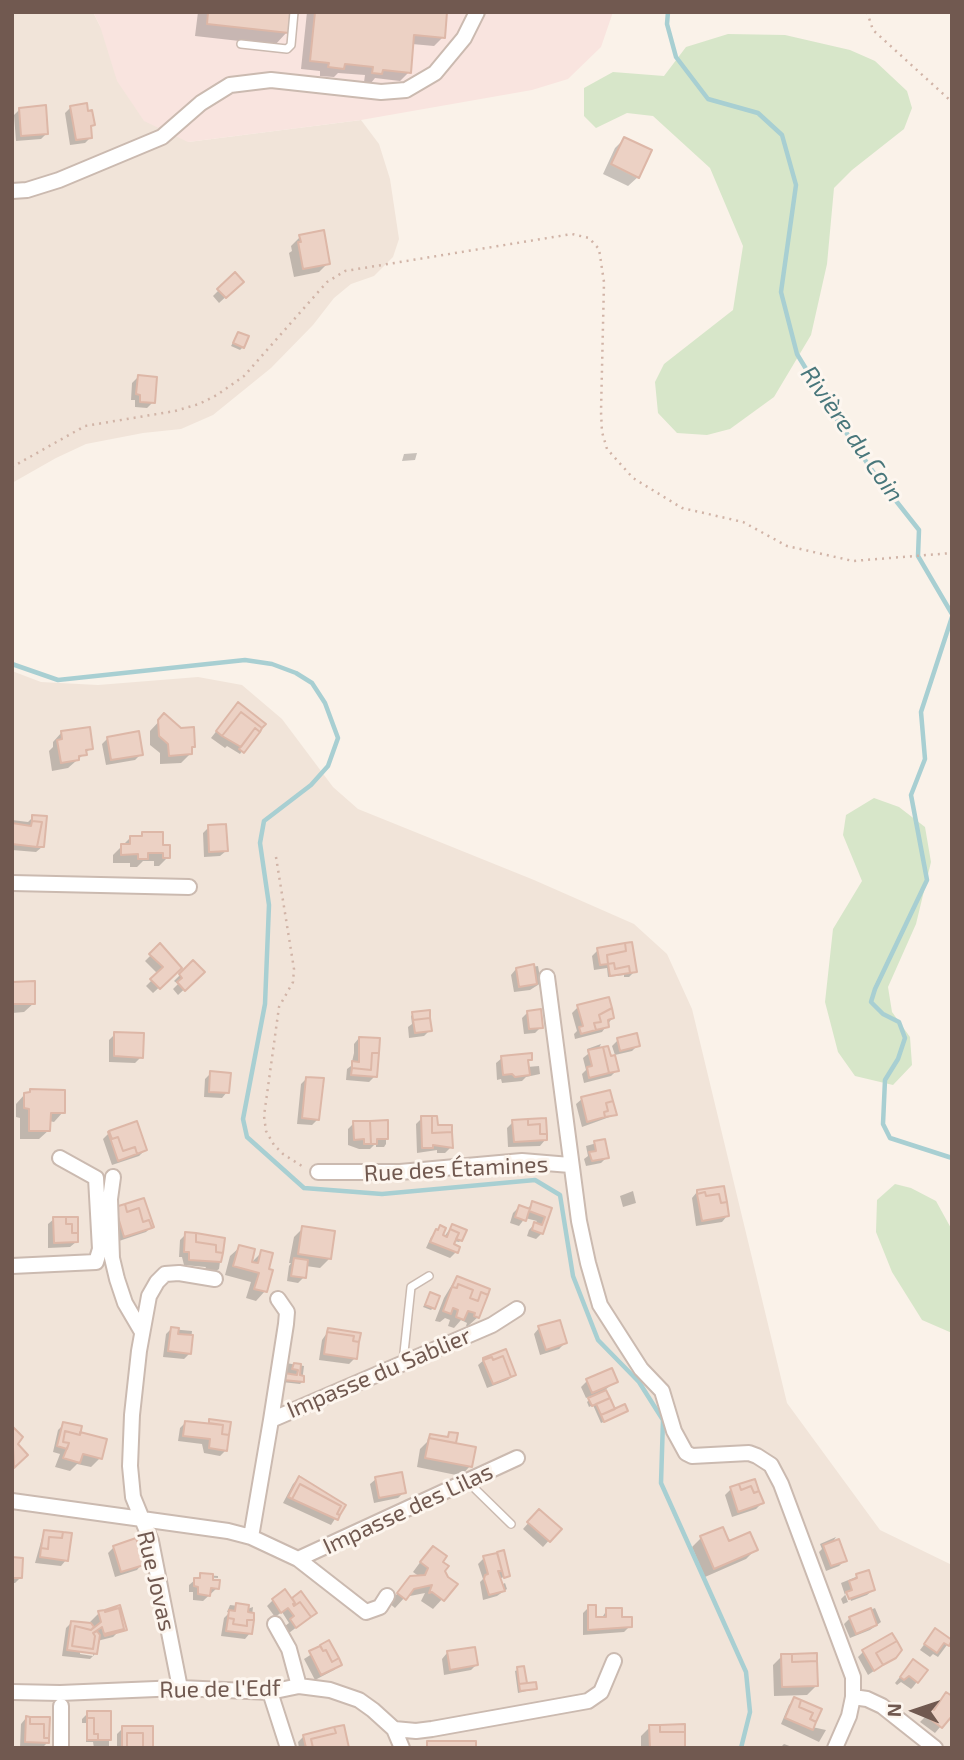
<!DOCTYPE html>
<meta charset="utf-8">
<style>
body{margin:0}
#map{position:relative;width:964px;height:1760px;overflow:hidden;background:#faf2e9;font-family:"Exo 2",sans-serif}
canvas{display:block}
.frame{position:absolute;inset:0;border:14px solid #715950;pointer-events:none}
.north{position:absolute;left:880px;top:1676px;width:70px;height:70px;-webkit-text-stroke:5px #fdf6ef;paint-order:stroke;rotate:272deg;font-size:19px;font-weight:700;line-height:28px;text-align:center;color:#715950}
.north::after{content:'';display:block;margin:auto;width:24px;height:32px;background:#715950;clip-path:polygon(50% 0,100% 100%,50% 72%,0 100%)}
</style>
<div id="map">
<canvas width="964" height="1760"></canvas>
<div class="frame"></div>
<div class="north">N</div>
</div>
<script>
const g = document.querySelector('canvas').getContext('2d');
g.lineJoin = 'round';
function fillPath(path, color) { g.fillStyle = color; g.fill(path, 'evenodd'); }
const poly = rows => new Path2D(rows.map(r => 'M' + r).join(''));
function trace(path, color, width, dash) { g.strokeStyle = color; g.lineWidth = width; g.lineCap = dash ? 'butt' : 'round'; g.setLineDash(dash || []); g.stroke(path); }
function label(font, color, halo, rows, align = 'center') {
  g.font = font + ' "Exo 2",sans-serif'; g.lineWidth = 6; g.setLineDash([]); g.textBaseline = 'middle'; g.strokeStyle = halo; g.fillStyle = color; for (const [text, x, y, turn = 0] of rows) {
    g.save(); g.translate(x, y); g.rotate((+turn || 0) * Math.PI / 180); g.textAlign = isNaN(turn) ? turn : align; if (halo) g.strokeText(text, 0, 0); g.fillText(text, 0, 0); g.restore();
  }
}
const residential = poly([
 [12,12,93,12,100,26,188,142,361,120,379,144,390,179,399,239,393,257,374,276,351,284,334,298,313,325,271,368,213,415,181,429,143,433,86,444,56,458,12,483],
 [12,671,41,682,98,685,198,677,242,685,282,719,333,787,358,809,534,880,634,924,667,954,692,1009,787,1403,880,1530,952,1565,952,1748,12,1748]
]);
const commercial = poly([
 [93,12,613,12,601,47,568,79,532,90,361,120,188,142,144,121,117,81,100,26]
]);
const green = poly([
 [728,34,785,35,850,50,875,61,907,91,912,108,904,129,852,170,834,188,827,264,811,335,774,397,730,429,707,435,677,433,658,413,655,382,664,364,733,310,743,246,710,168,653,116,627,113,596,128,584,116,584,88,613,72,664,76,686,47],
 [874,798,899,807,925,827,931,862,916,924,888,987,892,1012,910,1037,912,1065,893,1085,855,1076,838,1052,825,1002,833,929,862,881,843,835,846,815],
 [895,1184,911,1188,936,1201,952,1230,952,1333,922,1320,892,1272,876,1232,877,1200]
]);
const shadow = poly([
 [198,12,289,12,287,32,275,45,195,36],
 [307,12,445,12,443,37,434,46,412,44,409,72,400,81,375,78,371,83,364,82,365,75,338,73,334,77,320,76,320,71,301,69],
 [71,107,87,113,93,124,89,128,91,137,85,143,70,145,65,113],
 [20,109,47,133,41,139,16,141,14,115],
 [624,139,638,177,628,186,603,174,615,148],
 [300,237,328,263,319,272,294,277,289,253,292,251,291,246],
 [235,274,242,282,219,303,213,296],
 [238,334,243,347,240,350,231,346],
 [138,377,153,402,147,408,135,407,135,400,131,400,132,383],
 [417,453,415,460,402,461,404,454],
 [233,710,242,751,240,754,227,746,225,748,211,738],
 [164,716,193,746,190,749,190,754,181,763,160,764,160,753,150,745,150,731],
 [62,732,91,748,68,768,52,771,49,751,53,747,53,742],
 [108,738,141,754,135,760,106,765,102,744],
 [33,817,42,847,36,852,12,850,12,820,28,822],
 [209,827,226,851,220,856,204,857,203,833],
 [142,834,161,847,168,857,159,866,154,866,154,861,143,861,137,867,130,867,130,863,113,863,113,855,130,838,138,838],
 [160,946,180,968,153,993,146,986,158,974,145,961],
 [598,950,635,971,629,977,624,977,624,975,608,977,607,968,594,970,592,956],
 [193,962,203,972,178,995,173,989,178,984,174,981],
 [538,966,541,983,530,990,514,992,511,975,516,969],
 [12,984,34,1003,24,1012,12,1013],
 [578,1007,613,1017,602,1032,575,1039,574,1034,577,1031,572,1013],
 [528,1012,541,1027,535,1033,524,1034,522,1018],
 [413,1014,430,1030,424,1036,409,1038,408,1027,412,1024,411,1016],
 [115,1034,141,1057,135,1063,109,1062,109,1040],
 [359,1038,375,1076,369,1082,346,1080,347,1069,351,1066,354,1053,354,1044],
 [618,1040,638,1045,632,1051,615,1055,612,1046],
 [601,1044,598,1050,617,1070,611,1076,584,1083,582,1074,586,1070,583,1058,588,1054,587,1049],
 [502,1058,531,1059,527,1063,527,1067,539,1066,540,1074,526,1077,522,1081,502,1083,501,1079,497,1080,496,1063],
 [211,1073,227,1092,222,1098,204,1097,205,1079],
 [307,1078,318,1119,312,1125,297,1124,301,1084],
 [25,1094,63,1112,54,1122,49,1121,49,1130,39,1139,20,1139,20,1118,16,1117,16,1104],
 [582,1099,615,1115,582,1127,576,1104],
 [422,1118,436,1126,451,1147,445,1153,437,1153,437,1150,417,1153,416,1124],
 [386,1122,386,1144,384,1147,376,1147,376,1143,370,1149,359,1149,348,1145,348,1129,354,1123],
 [513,1122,545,1140,540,1146,508,1147,507,1128],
 [109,1133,145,1150,139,1156,112,1165,103,1139],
 [604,1141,607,1157,601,1163,586,1166,584,1159,588,1156,586,1146],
 [633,1191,636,1203,623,1207,620,1196],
 [697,1192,727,1216,722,1222,696,1226,692,1198],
 [533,1203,550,1209,542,1233,536,1239,527,1236,529,1230,537,1221,525,1218,519,1226,510,1223,513,1213,519,1207,527,1209],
 [116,1209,152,1226,146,1232,119,1241,110,1215],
 [54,1219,76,1242,70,1247,48,1248,48,1224],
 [452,1226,461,1240,459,1242,454,1241,452,1245,456,1252,450,1258,426,1248,431,1237,441,1227,441,1236,444,1237],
 [303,1228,329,1259,320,1268,306,1266,304,1277,298,1283,287,1281,289,1266,291,1263,289,1263,294,1237],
 [186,1234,223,1240,219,1269,216,1271,205,1269,206,1267,184,1265,182,1257,179,1257,180,1240],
 [240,1247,250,1264,262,1252,265,1291,256,1301,246,1298,251,1282,225,1275,230,1256],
 [456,1278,478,1317,468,1326,466,1326,467,1323,461,1320,454,1328,448,1326,450,1320,445,1318,440,1322,435,1321,444,1298],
 [430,1294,433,1308,431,1310,423,1307],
 [539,1328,565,1343,559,1349,540,1355,534,1334],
 [171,1329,192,1331,190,1353,184,1359,163,1357,166,1334],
 [329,1330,355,1358,349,1364,319,1360,322,1340],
 [484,1360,514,1374,508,1380,487,1388,478,1365],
 [286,1363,304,1366,302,1382,300,1384,282,1382],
 [611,1370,616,1381,605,1390,614,1411,624,1413,601,1423,593,1405,589,1407,587,1402,594,1395,586,1398,581,1387,587,1381],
 [210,1421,229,1423,226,1450,220,1456,204,1453,202,1444,178,1441,180,1428,186,1422,207,1424],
 [64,1424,100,1458,91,1467,77,1464,70,1471,55,1467,60,1454,53,1452,58,1430],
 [12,1429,15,1444,25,1455,12,1468],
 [450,1433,456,1435,454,1445,470,1466,461,1476,417,1467,420,1449,427,1442,428,1438,430,1436,447,1439],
 [299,1478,344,1505,331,1525,283,1503,293,1484],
 [376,1479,404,1492,398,1498,374,1503,370,1484],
 [754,1481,762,1503,756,1509,732,1517,725,1495,731,1489],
 [539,1511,559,1529,543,1547,523,1529],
 [44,1531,66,1560,61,1566,35,1563],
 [836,1537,832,1543,845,1560,839,1566,826,1571,819,1552,822,1549,820,1544],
 [701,1538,728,1543,755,1550,746,1559,705,1577,692,1547],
 [114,1547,142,1564,137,1570,115,1577,108,1553],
 [497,1554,508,1575,499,1579,501,1585,505,1583,507,1589,497,1596,483,1600,480,1582,483,1579,478,1564,484,1558],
 [424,1557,441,1563,446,1578,455,1585,433,1609,421,1601,425,1593,405,1597,395,1608,389,1603,411,1578,420,1577,413,1572],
 [12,1559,21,1577,15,1583,12,1583],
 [868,1572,873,1590,867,1595,851,1601,848,1591,845,1594,848,1602,843,1604,841,1599,845,1595,841,1583],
 [201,1575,218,1576,218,1578,204,1577,217,1588,203,1601,193,1600,193,1592,189,1592,189,1585],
 [301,1593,315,1613,289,1633,285,1626,289,1623,282,1612,275,1617,267,1606,273,1600,291,1600],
 [230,1605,247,1607,247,1609,253,1607,250,1633,245,1639,221,1636,224,1618,230,1612,227,1612],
 [589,1607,594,1619,601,1619,607,1610,630,1626,624,1632,583,1635,583,1613],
 [875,1608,881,1622,870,1630,850,1638,844,1624,850,1618],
 [99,1613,122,1628,113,1637,97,1641,96,1653,90,1659,62,1656,66,1628,71,1623,90,1625,90,1622],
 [80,1650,93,1652,93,1656,80,1654],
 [935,1630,950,1641,938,1657,933,1654,930,1657,920,1650],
 [329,1643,340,1664,334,1670,315,1680,304,1659],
 [863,1652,894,1657,868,1675,858,1657],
 [447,1653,476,1665,471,1670,444,1675,442,1659],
 [782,1656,816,1686,807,1695,774,1696,773,1665],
 [913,1661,926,1670,913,1687,911,1689,901,1682,897,1685,895,1683],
 [523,1668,525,1685,535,1689,518,1693,515,1671],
 [795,1699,812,1727,826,1730,819,1742,781,1724,789,1705],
 [941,1701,952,1713,935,1733,920,1722],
 [88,1713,109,1740,109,1748,94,1748,93,1742,86,1742,86,1723,82,1723,82,1719],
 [26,1718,47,1743,42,1748,20,1748,21,1724],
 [650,1727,684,1748,641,1748,641,1736],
 [123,1728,151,1748,117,1748,117,1734],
 [304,1736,347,1748,299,1748,298,1742],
 [784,1744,795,1748,780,1748]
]);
const stream = poly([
 [668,12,667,24,676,57,708,99,758,113,782,135,796,185,781,292,797,354,834,415,874,473,919,530,918,556,952,614],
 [952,617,921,712,925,759,911,795,927,880,875,989,871,1002,883,1014,899,1022,905,1038,898,1059,885,1080,883,1124,890,1138,952,1158],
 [12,664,58,680,245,660,272,664,296,673,312,683,325,703,338,738,328,766,311,785,264,821,260,843,269,905,265,1004,243,1119,247,1137,304,1188,382,1194,535,1180,560,1195,573,1276,598,1340,639,1382,663,1420,661,1483,746,1672,750,1712,741,1748]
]);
const building = poly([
 [208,12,291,12,289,33,207,24,208,12],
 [315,12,447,12,445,38,414,35,411,73,383,70,382,74,372,73,373,67,345,64,344,69,328,67,329,63,310,61,315,12],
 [87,103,88,111,92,110,95,125,91,126,92,138,76,140,70,106,87,103],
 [46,105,48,134,21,136,19,108,46,105],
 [624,137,652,150,639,178,611,164,624,137],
 [324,230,330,264,303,269,298,242,301,242,299,235,324,230],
 [235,272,244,282,226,298,217,289,235,272],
 [238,332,249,336,244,348,233,343,238,332],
 [138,375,157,377,155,403,140,402,140,395,136,394,138,375],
 [238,702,266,724,262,728,241,712,222,736,216,731,238,702],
 [241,712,262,728,260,732,255,728,241,747,222,736,241,712],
 [164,713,181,728,194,727,195,747,192,747,192,754,169,756,168,744,159,736,158,720,164,713],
 [90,727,93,749,86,750,87,755,79,756,79,760,61,763,57,740,62,739,61,731,90,727],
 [255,728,260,732,244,753,239,749,255,728],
 [139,731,143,755,111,760,107,737,139,731],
 [32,815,47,816,44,847,37,847,42,822,32,821,32,815],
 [32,821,42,822,37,847,12,844,12,823,31,826,32,821],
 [226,824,228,851,209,852,208,825,226,824],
 [142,832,163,832,163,845,170,845,170,858,163,858,163,853,148,853,148,859,138,859,138,854,121,855,121,844,130,844,130,836,142,836,142,832],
 [632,942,637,972,630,973,629,966,615,969,614,963,608,964,607,955,626,951,625,943,632,942],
 [160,943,182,968,160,989,150,979,163,967,149,954,160,943],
 [625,943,626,951,607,955,608,964,600,965,597,948,625,943],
 [193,960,205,972,185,991,177,982,182,978,179,974,193,960],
 [614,963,615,969,629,966,630,973,610,976,608,964,614,963],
 [534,964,537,984,519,987,516,968,534,964],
 [35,981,35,1004,12,1004,12,982,35,981],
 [609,997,612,1008,599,1015,601,1022,594,1023,596,1030,581,1034,579,1027,583,1026,577,1005,609,997],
 [612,1008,614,1018,608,1020,609,1027,596,1030,594,1023,601,1022,599,1015,612,1008],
 [541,1009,543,1028,529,1029,527,1011,541,1009],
 [430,1010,430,1018,413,1020,412,1012,430,1010],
 [430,1018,432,1031,415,1033,413,1020,430,1018],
 [114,1032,144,1033,143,1058,114,1056,114,1032],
 [637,1033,640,1046,620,1051,617,1038,637,1033],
 [359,1037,380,1038,379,1053,372,1053,371,1070,352,1068,352,1061,359,1062,359,1037],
 [608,1046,611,1056,615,1055,619,1071,609,1073,603,1047,608,1046],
 [603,1047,609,1073,589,1078,587,1067,592,1066,588,1050,603,1047],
 [372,1053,379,1053,377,1077,351,1075,352,1068,371,1070,372,1053],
 [532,1053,532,1060,528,1060,530,1075,515,1077,512,1074,503,1075,501,1056,532,1053],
 [210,1071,231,1073,229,1093,209,1092,210,1071],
 [306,1077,324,1078,319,1120,302,1118,306,1077],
 [30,1089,65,1090,65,1113,51,1113,50,1131,29,1131,29,1109,24,1108,24,1093,30,1092,30,1089],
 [610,1090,613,1101,606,1103,608,1111,604,1112,605,1117,587,1122,581,1097,610,1090],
 [613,1101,617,1115,605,1117,604,1112,608,1111,606,1103,613,1101],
 [421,1116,432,1116,432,1133,452,1132,453,1148,433,1145,433,1148,422,1148,421,1116],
 [432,1116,437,1116,438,1125,452,1125,452,1132,432,1133,432,1116],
 [546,1118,547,1134,540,1134,540,1124,528,1125,528,1119,546,1118],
 [528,1119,528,1125,540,1124,540,1134,547,1134,547,1140,514,1142,512,1120,528,1119],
 [388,1120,388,1139,377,1139,377,1144,371,1144,370,1121,388,1120],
 [137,1121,147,1150,137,1154,135,1147,123,1151,118,1137,112,1139,109,1131,137,1121],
 [353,1121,370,1121,371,1144,364,1144,364,1139,354,1140,353,1121],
 [109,1131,112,1139,118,1137,123,1151,135,1147,137,1154,118,1161,108,1132,109,1131],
 [605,1139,609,1158,592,1161,589,1152,596,1151,594,1141,605,1139],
 [724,1186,727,1202,721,1203,719,1194,706,1196,705,1192,697,1194,697,1190,724,1186],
 [705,1192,706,1196,719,1194,721,1203,727,1202,729,1216,702,1221,697,1194,705,1192],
 [144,1198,154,1227,152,1228,149,1220,143,1222,139,1208,127,1212,125,1204,144,1198],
 [532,1201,552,1208,543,1234,532,1230,534,1222,542,1225,545,1217,529,1211,526,1221,515,1217,519,1205,530,1209,532,1201],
 [125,1204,127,1212,139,1208,143,1222,149,1220,152,1228,124,1237,115,1207,125,1204],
 [53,1217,66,1217,66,1224,72,1224,72,1233,78,1233,78,1242,54,1243,53,1217],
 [66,1217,78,1217,78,1233,72,1233,72,1224,66,1224,66,1217],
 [452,1224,467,1230,462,1241,456,1239,459,1233,450,1229,452,1224],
 [440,1225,446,1228,443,1235,447,1237,450,1229,459,1233,454,1244,460,1247,458,1253,430,1242,436,1229,438,1230,440,1225],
 [302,1226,335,1231,331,1259,298,1254,302,1226],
 [185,1232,196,1233,196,1242,216,1245,216,1252,223,1253,221,1262,189,1260,189,1252,184,1252,185,1232],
 [196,1233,225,1238,223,1253,216,1252,216,1245,196,1242,196,1233],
 [239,1245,255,1249,252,1262,258,1263,261,1250,273,1253,269,1269,273,1270,267,1292,254,1289,259,1273,233,1266,239,1245],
 [294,1258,308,1260,306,1278,291,1276,294,1258],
 [457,1276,490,1289,488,1295,481,1292,478,1301,470,1298,473,1290,458,1284,457,1288,452,1287,457,1276],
 [458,1284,473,1290,470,1298,478,1301,481,1292,488,1295,479,1318,474,1316,475,1313,468,1311,464,1320,456,1317,458,1310,453,1308,451,1314,443,1311,452,1287,457,1288,458,1284],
 [430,1292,440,1296,435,1309,425,1305,430,1292],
 [560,1320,567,1343,546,1350,538,1326,560,1320],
 [171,1327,179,1328,178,1334,193,1335,191,1354,168,1351,171,1327],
 [328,1328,361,1333,359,1342,353,1341,354,1336,327,1332,328,1328],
 [327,1332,354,1336,353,1341,359,1342,357,1359,324,1354,327,1332],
 [506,1349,516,1375,511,1377,503,1356,493,1360,492,1357,483,1360,483,1358,506,1349],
 [503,1356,511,1377,493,1384,483,1360,492,1357,493,1360,503,1356],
 [294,1363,301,1364,300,1375,304,1376,304,1382,283,1380,284,1373,297,1375,298,1370,292,1369,294,1363],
 [612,1368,618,1382,592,1393,586,1379,612,1368],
 [606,1390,610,1398,592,1406,588,1398,606,1390],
 [610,1398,615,1409,601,1415,596,1404,610,1398],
 [625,1404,628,1411,604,1422,601,1415,625,1404],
 [209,1419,231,1422,229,1435,222,1434,223,1425,209,1423,209,1419],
 [185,1421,223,1425,222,1434,229,1435,227,1451,209,1448,210,1439,183,1436,185,1421],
 [63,1422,82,1426,80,1435,65,1431,63,1442,69,1443,67,1449,57,1446,63,1422],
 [12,1426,23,1437,18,1444,28,1455,14,1468,12,1426],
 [65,1431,80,1435,80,1432,107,1439,102,1459,83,1454,80,1463,63,1458,69,1443,63,1442,65,1431],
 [449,1432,458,1433,456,1443,429,1438,430,1434,448,1437,449,1432],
 [429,1438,476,1447,472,1467,425,1458,429,1438],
 [402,1472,406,1493,379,1498,375,1477,402,1472],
 [299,1476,346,1505,340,1515,337,1514,341,1506,300,1484,292,1499,288,1497,299,1476],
 [755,1479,759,1491,754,1493,751,1486,741,1490,739,1484,755,1479],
 [300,1484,341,1506,337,1514,340,1515,338,1520,292,1499,300,1484],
 [739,1484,741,1490,751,1486,754,1493,759,1491,764,1503,738,1512,730,1487,739,1484],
 [539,1509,562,1529,550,1542,527,1522,539,1509],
 [723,1527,729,1541,750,1532,758,1550,714,1569,700,1536,723,1527],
 [44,1530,63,1532,62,1538,49,1537,48,1549,41,1548,44,1530],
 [63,1532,72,1533,68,1561,40,1557,41,1548,48,1549,49,1537,62,1538,63,1532],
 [136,1538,144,1565,121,1572,113,1546,136,1538],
 [839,1539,847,1561,831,1566,823,1545,839,1539],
 [433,1546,447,1556,443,1562,449,1566,445,1571,448,1577,458,1584,444,1601,432,1592,429,1593,432,1585,414,1589,406,1600,397,1593,410,1576,425,1575,428,1568,420,1562,433,1546],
 [504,1550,510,1576,504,1578,497,1552,504,1550],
 [497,1553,502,1571,498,1571,505,1591,489,1595,484,1579,485,1575,488,1574,483,1556,497,1553],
 [12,1557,23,1558,22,1578,12,1578,12,1557],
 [869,1570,875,1590,849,1599,846,1592,852,1590,849,1581,857,1578,856,1574,869,1570],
 [200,1573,213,1574,213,1580,220,1580,219,1589,211,1588,210,1596,198,1594,198,1587,194,1586,194,1578,200,1578,200,1573],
 [285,1589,295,1603,293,1604,294,1606,300,1602,311,1617,296,1628,290,1619,294,1616,288,1608,281,1613,272,1599,285,1589],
 [301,1591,317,1613,311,1617,300,1602,294,1606,293,1604,295,1603,292,1598,301,1591],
 [236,1603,249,1605,248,1612,254,1613,254,1620,247,1620,247,1626,233,1624,234,1619,228,1618,229,1610,235,1611,236,1603],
 [120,1605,127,1630,105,1636,104,1634,124,1629,119,1608,105,1612,105,1610,120,1605],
 [588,1605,596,1605,596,1617,606,1617,606,1608,622,1608,622,1617,632,1617,632,1627,588,1630,588,1605],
 [119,1608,124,1629,104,1634,102,1627,93,1633,95,1636,93,1649,72,1646,75,1626,91,1630,101,1622,98,1611,119,1608],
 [871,1608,877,1625,856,1634,849,1617,871,1608],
 [228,1618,234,1619,233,1624,247,1626,247,1620,254,1620,252,1634,226,1631,228,1618],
 [71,1621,91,1623,94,1627,91,1630,75,1626,72,1646,93,1649,95,1636,93,1633,97,1631,100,1635,97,1654,67,1650,71,1621],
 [935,1628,952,1640,949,1646,944,1643,937,1653,924,1644,935,1628],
 [892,1633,897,1641,876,1653,883,1665,874,1671,862,1650,892,1633],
 [329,1640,339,1658,332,1662,326,1650,323,1651,320,1645,329,1640],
 [897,1641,902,1650,896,1658,883,1665,876,1653,897,1641],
 [320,1646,323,1651,326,1650,332,1662,339,1658,342,1665,321,1675,309,1651,320,1646],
 [475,1647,478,1665,450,1670,447,1651,475,1647],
 [817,1653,817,1661,792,1662,792,1654,817,1653],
 [781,1654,792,1654,792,1662,817,1661,818,1686,782,1687,781,1654],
 [913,1659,928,1670,918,1683,909,1676,904,1680,900,1677,913,1659],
 [524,1666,527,1683,519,1684,517,1667,524,1666],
 [536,1682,537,1689,520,1691,519,1684,536,1682],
 [946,1692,952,1696,952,1716,942,1728,925,1715,931,1708,934,1710,946,1692],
 [794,1697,801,1700,799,1707,813,1713,810,1719,816,1722,813,1730,785,1718,794,1697],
 [801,1700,822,1709,816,1722,810,1719,813,1713,799,1707,801,1700],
 [87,1711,111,1711,111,1740,98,1740,98,1734,94,1734,94,1718,87,1718,87,1711],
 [26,1716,30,1717,30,1724,44,1724,44,1738,49,1738,49,1743,25,1742,26,1716],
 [30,1717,50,1717,49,1738,44,1738,44,1724,30,1724,30,1717],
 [87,1718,94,1718,94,1734,98,1734,98,1740,87,1740,87,1718],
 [685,1724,685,1732,660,1732,660,1725,685,1724],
 [344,1725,349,1748,313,1748,311,1739,336,1733,334,1727,344,1725],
 [649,1725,660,1725,660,1732,685,1732,685,1748,650,1748,649,1725],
 [122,1726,153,1726,153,1748,143,1748,143,1733,127,1733,127,1748,122,1748,122,1726],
 [334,1727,336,1733,311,1739,313,1748,306,1748,303,1735,334,1727],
 [127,1733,143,1733,143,1748,149,1748,127,1748,127,1733],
 [427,1741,476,1741,476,1748,427,1748,427,1741]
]);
const path = poly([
 [867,12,873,30,952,102],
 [12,467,85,426,175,411,199,404,217,395,244,376,327,282,345,271,572,234,589,238,599,249,604,282,601,412,602,432,607,449,633,478,682,508,743,522,787,546,853,561,952,553],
 [276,857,294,969,293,982,279,1007,264,1116,266,1131,274,1145,283,1154,305,1168]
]);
const lane = poly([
 [241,44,287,49,291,45,294,12],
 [403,1362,411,1287,429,1276],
 [468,1482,511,1524]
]);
const street = poly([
 [12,191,27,190,59,180,162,137,201,103,230,85,271,80,381,92,406,90,435,73,464,38,477,12],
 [12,883,189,887],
 [547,977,579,1221,588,1263,600,1305,641,1369,662,1391,674,1431,686,1453,692,1456,749,1453,757,1456,771,1465,781,1484,853,1677,853,1697,849,1716,835,1748],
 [318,1172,400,1172,522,1161,570,1165],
 [113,1177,110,1199,112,1258,117,1279,125,1303,142,1332],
 [12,1266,96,1262,100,1249,96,1178,60,1158],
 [215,1279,179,1273,165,1274,157,1282,149,1296,139,1351,132,1415,130,1466,133,1497,142,1519,228,1531,251,1537,298,1559,366,1612,380,1607,387,1596],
 [271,1420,286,1324,287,1312,278,1299],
 [12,1501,142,1519,151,1541,180,1688],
 [251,1537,271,1420,492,1325,517,1309],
 [298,1559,517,1458],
 [275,1624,289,1649,299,1686],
 [12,1692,60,1693,180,1688,270,1692,299,1686,330,1690,359,1700,373,1710,394,1729,402,1748],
 [270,1692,288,1748],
 [853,1697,867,1699,882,1706,935,1748],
 [61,1706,61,1748],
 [394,1729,416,1731,432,1729,588,1701,601,1692,614,1661]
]);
const streetNames = [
 ["Rue des Étamines",456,1169,-3],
 ["Impasse du Sablier",379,1373,-23],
 ["Impasse des Lilas",408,1509,-25],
 ["Rue Jovas",156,1581,77],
 ["Rue de l'Edf",220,1689,-1]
];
const waterNames = [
 ["Rivière du Coin",852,434,55]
];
fillPath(residential, '#f1e4d9');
fillPath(commercial, '#f9e4df');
fillPath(green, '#d7e6c9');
fillPath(shadow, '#0003');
trace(stream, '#a8cfd2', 4.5);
fillPath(building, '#ecd1c4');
trace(building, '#ddb7a7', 2);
trace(lane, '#cbbab0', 10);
trace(street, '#cbbab0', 18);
trace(path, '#d1b4a7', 2.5, [2, 5]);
trace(lane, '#fff', 7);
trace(street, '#fff', 14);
label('23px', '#715950', '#fdf6ef', streetNames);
label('italic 24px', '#49777b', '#fdf6ef', waterNames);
</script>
